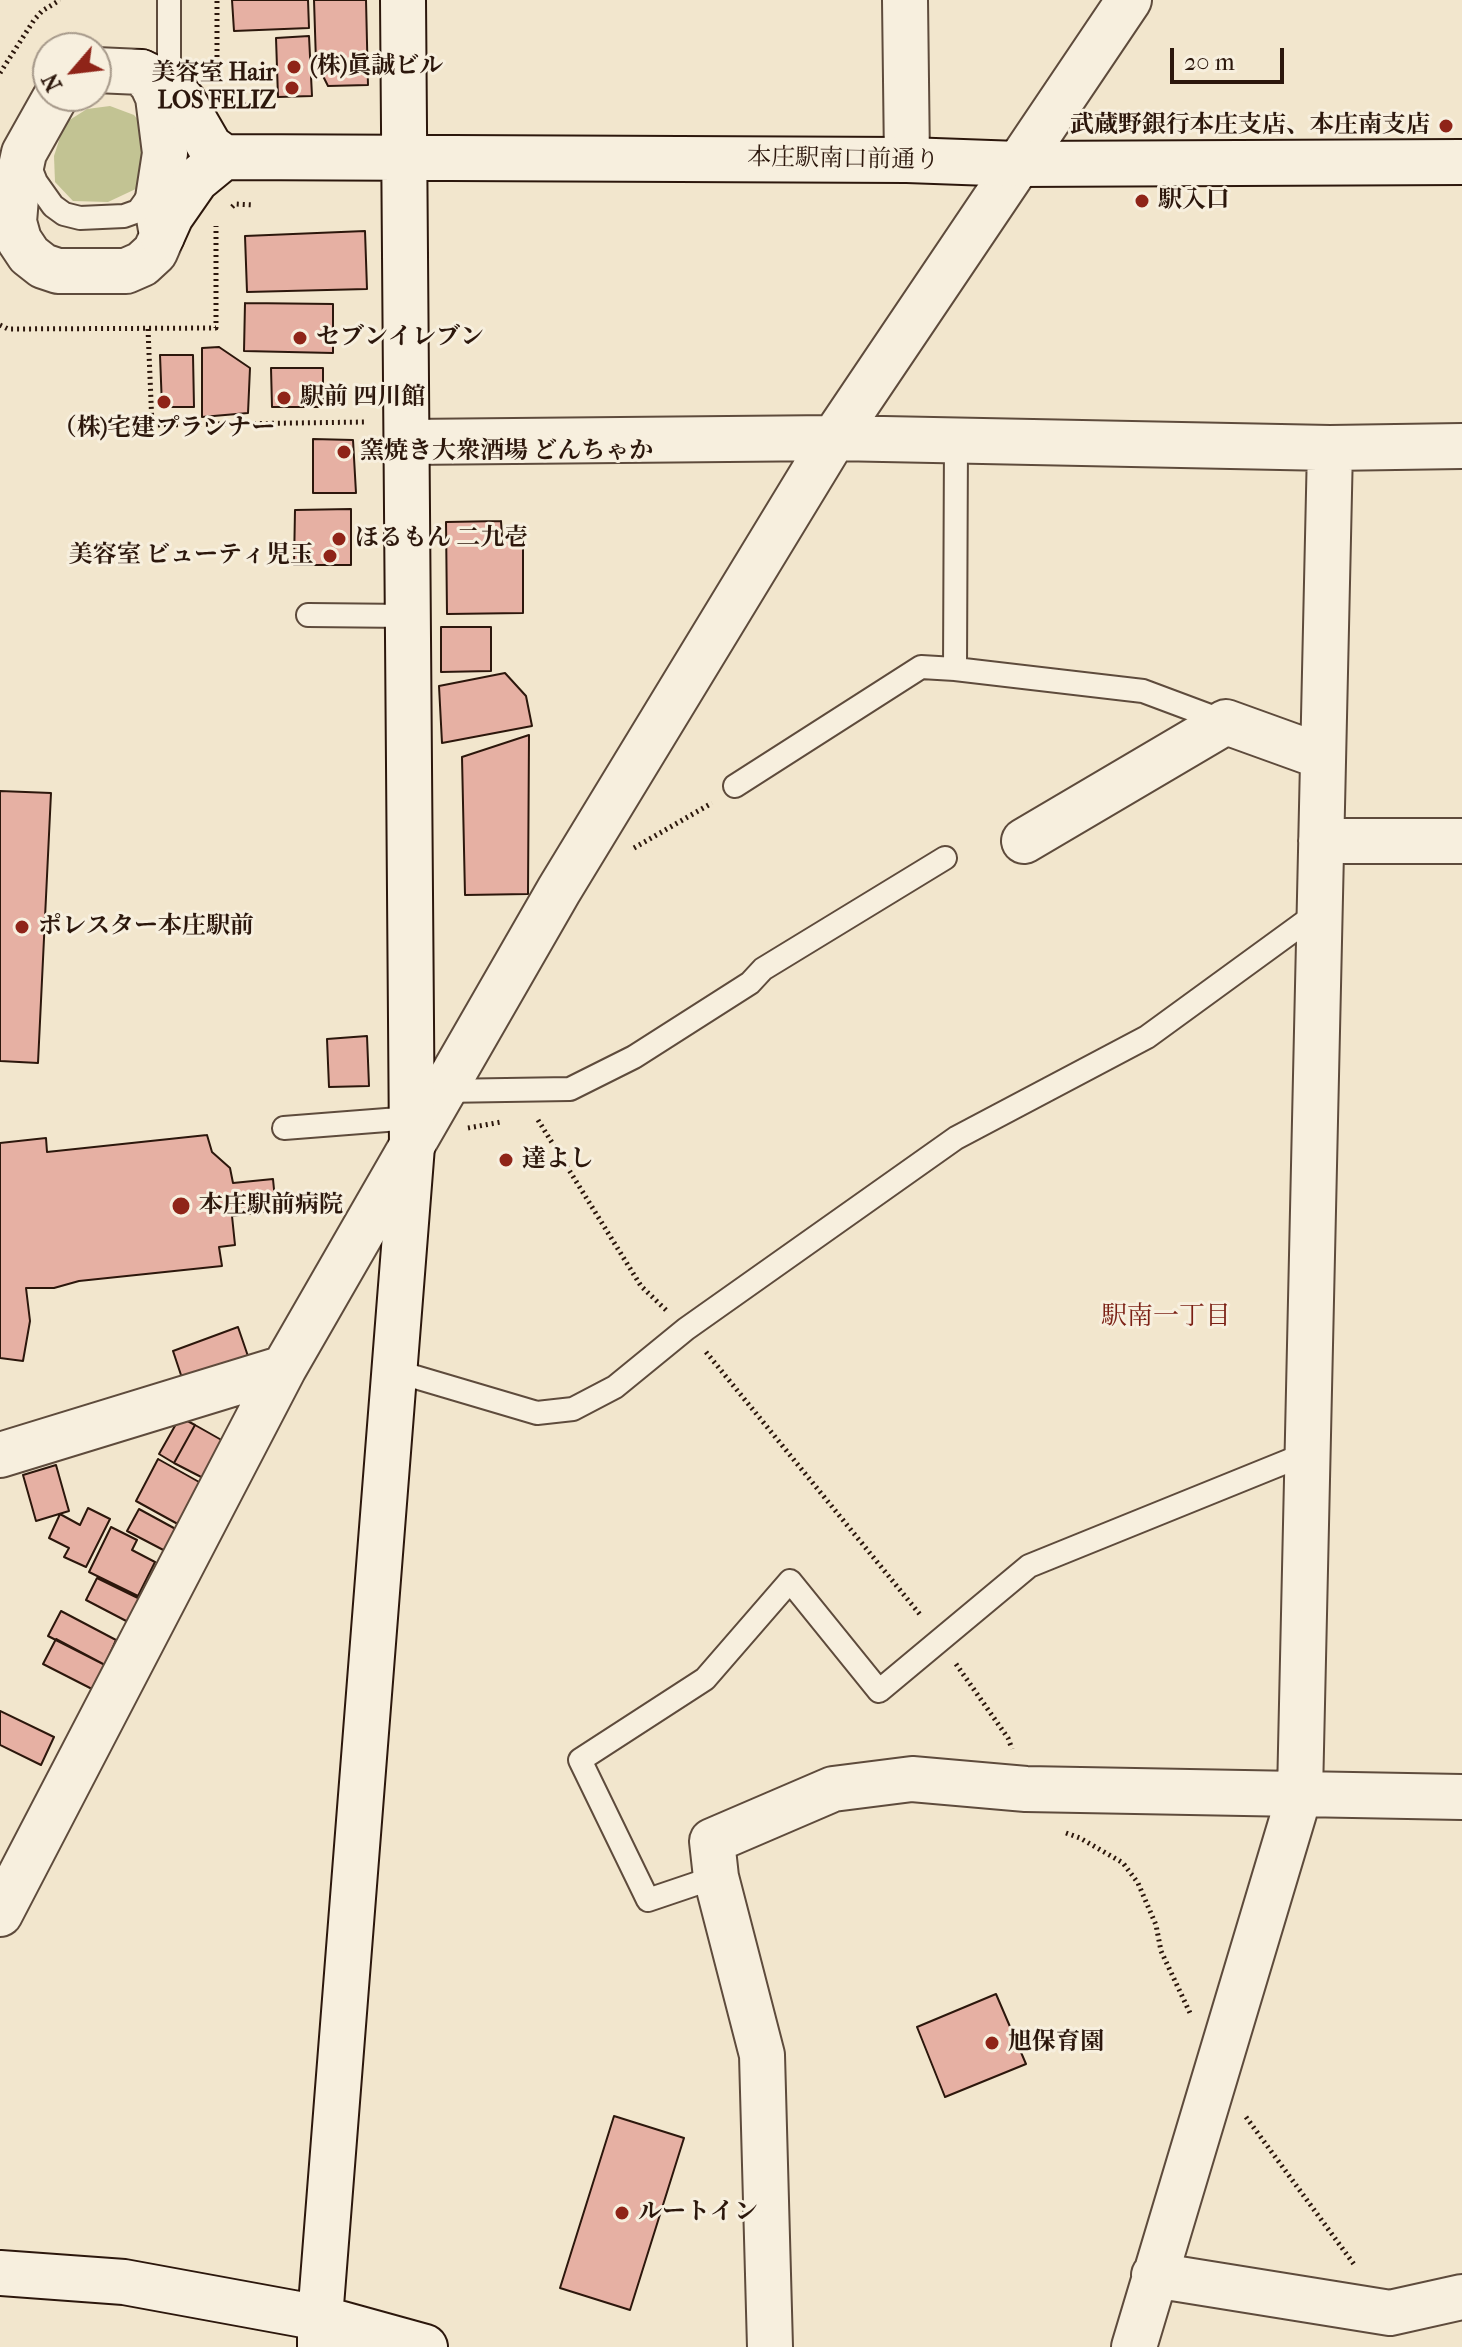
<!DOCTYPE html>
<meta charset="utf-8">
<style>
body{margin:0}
#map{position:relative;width:1462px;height:2347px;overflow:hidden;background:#f2e6cd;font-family:"IM FELL French Canon",serif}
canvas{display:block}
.north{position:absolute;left:32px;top:32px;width:80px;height:80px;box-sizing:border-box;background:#f7efde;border:2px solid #a6998a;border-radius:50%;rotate:242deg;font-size:22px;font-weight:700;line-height:32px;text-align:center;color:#2c170c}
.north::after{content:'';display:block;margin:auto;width:28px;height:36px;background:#8f2418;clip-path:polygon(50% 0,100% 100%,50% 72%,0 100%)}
.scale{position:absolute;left:1170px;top:48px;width:114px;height:36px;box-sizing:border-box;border:4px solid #2c170c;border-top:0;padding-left:10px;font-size:24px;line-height:28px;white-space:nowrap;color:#2c170c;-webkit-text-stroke:6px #f7efde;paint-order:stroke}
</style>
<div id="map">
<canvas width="1462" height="2347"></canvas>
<div class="north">N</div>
<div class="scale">20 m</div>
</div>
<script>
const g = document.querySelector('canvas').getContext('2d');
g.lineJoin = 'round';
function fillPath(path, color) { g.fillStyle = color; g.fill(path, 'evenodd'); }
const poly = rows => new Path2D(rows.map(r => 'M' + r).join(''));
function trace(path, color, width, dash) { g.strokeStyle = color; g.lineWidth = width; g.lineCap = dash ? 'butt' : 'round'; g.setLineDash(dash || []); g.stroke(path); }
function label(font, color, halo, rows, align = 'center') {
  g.font = font + ' "IM FELL French Canon","Noto Serif JP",serif'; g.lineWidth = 6; g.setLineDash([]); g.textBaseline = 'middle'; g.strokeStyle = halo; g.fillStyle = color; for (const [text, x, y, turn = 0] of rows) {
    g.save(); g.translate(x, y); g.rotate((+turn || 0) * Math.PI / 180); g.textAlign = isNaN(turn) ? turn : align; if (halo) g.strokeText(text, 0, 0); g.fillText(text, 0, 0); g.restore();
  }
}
const green = poly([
 [110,106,134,115,146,129,140,187,108,202,73,201,55,182,54,156,63,128,68,121,87,109]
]);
const building = poly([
 [232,0,308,0,309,28,234,31,232,0],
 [314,0,366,0,368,85,328,86,316,62,314,0],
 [309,36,312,96,278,97,276,38,309,36],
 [365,231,367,289,247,292,245,236,365,231],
 [245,303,333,304,333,353,244,351,245,303],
 [219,347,250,368,248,413,202,417,202,348,219,347],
 [160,355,193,355,194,407,162,407,160,355],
 [271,368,323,368,323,407,272,407,271,368],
 [313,439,353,440,356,493,313,493,313,439],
 [351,509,351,565,294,565,295,510,351,509],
 [501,521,502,537,523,537,523,613,447,614,446,522,501,521],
 [441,627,491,627,491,671,441,672,441,627],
 [505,673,526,696,532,726,442,743,439,686,505,673],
 [529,735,528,894,465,895,462,757,529,735],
 [0,791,51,793,38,1063,0,1061,0,791],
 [367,1036,369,1086,329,1087,327,1039,367,1036],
 [207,1135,212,1152,230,1168,233,1183,273,1179,276,1210,232,1216,235,1245,219,1247,222,1266,79,1281,54,1288,26,1288,30,1321,23,1361,0,1358,0,1143,46,1138,47,1152,207,1135],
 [238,1327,250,1362,184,1384,173,1351,238,1327],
 [180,1417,195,1425,174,1463,159,1454,180,1417],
 [195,1425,225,1442,205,1479,174,1463,195,1425],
 [158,1459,208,1487,185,1528,136,1501,158,1459],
 [56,1465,69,1511,36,1521,23,1475,56,1465],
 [88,1508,110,1519,86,1567,64,1557,69,1548,49,1538,60,1514,80,1525,88,1508],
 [139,1509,183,1533,171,1554,127,1531,139,1509],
 [111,1527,137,1540,132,1550,155,1562,138,1596,89,1572,111,1527],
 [97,1578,144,1601,132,1624,86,1600,97,1578],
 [61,1611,116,1640,105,1665,48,1636,61,1611],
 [56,1639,105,1665,92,1689,43,1664,56,1639],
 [0,1711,54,1737,41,1765,0,1745,0,1711],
 [996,1994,1026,2064,945,2097,917,2027,996,1994],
 [614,2116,684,2138,630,2310,560,2288,614,2116]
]);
const path = poly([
 [0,73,34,20,42,11,60,0],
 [217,75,217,0],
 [230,96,239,105,250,105],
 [232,207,235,204,254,205],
 [0,325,8,329,216,328,216,226],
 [148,329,152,425,366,422],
 [634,848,712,803],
 [538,1120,641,1286,666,1310],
 [468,1128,501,1122],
 [706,1352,922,1617],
 [956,1664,1008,1738,1012,1749],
 [1066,1833,1080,1838,1123,1863,1138,1883,1156,1925,1161,1951,1190,2013],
 [1246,2117,1356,2267]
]);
const lane = poly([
 [169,0,169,85],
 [28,162,36,182,53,206,64,214,80,218,124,216,138,211,153,190],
 [956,440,955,669,1143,691,1226,722],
 [308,615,409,616],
 [735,786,921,667,955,669],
 [442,1091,570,1089,634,1057,750,983,763,969,945,858],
 [284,1128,412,1118],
 [395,1371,537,1413,573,1409,615,1387,686,1329,956,1138,1147,1037,1320,911],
 [716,1877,648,1900,580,1760,705,1679,790,1581,879,1691,1029,1566,1308,1453]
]);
const street = poly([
 [905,0,907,160],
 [56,96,24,153,17,185,14,222,19,240,29,255,43,266,58,271,126,271,142,264,155,252,162,236,157,205,165,153,158,97,152,84,141,72,96,70],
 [407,442,834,438,1330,448,1462,446],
 [1024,841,1226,722,1323,757],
 [1321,841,1462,841],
 [0,1455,284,1368],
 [0,1914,284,1368,559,890,834,438,1129,0],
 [1154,2275,1390,2313,1462,2297],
 [770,2347,762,2055,716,1877,712,1841,833,1789,912,1779,1026,1789,1462,1797],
 [1134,2347,1300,1793,1330,448]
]);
const secondary = poly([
 [141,72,169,85,184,102,210,147,224,157],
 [224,157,907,160,1018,164,1462,162],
 [162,236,171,216,196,180,224,157],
 [0,2273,124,2282,320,2318,425,2347],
 [320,2347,320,2318,412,1146,403,0]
]);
const markers = [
 [294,67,8,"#8f2418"],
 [292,88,8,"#8f2418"],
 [1446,126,8,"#8f2418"],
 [1142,201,8,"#8f2418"],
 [300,338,8,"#8f2418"],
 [284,398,8,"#8f2418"],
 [164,402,8,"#8f2418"],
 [344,452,8,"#8f2418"],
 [339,539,8,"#8f2418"],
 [330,556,8,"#8f2418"],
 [22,927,8,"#8f2418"],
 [506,1160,8,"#8f2418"],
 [181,1206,10,"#8f2418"],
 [992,2043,8,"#8f2418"],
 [622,2213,8,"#8f2418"]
];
const poiNames = [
 ["(株)眞誠ビル",310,67],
 ["美容室 Hair",276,74,"right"],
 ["LOS FELIZ",276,102,"right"],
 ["武蔵野銀行本庄支店、本庄南支店",1430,126,"right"],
 ["駅入口",1158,201],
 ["セブンイレブン",316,338],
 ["駅前 四川館",300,398],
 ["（株)宅建プランナー",164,429,"center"],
 ["窯焼き大衆酒場 どんちゃか",360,452],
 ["ほるもん 二九壱",355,539],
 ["美容室 ビューティ児玉",314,556,"right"],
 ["ポレスター本庄駅前",38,927],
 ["達よし",522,1160],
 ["本庄駅前病院",199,1206],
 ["旭保育園",1008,2043],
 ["ルートイン",638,2213]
];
const streetNames = [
 ["本庄駅南口前通り",843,160,1]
];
const neighbourhoodNames = [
 ["駅南一丁目",1166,1318]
];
fillPath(green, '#c2c393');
fillPath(building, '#e6b0a3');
trace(building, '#2c170c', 2);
trace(lane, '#5e4b3c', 26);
trace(street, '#5e4b3c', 48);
trace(secondary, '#2c170c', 48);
trace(path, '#2c170c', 5, [2, 4]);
trace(lane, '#f7efde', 22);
trace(street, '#f7efde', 44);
trace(secondary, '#f7efde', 44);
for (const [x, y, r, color] of markers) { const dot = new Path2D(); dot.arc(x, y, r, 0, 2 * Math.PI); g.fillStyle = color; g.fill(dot); trace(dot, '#f7efde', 3); }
label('bold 24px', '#2c170c', '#f7efde', poiNames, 'left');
label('24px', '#2c170c', '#f7efde', streetNames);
label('26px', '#7a1f14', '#f7efde', neighbourhoodNames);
</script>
